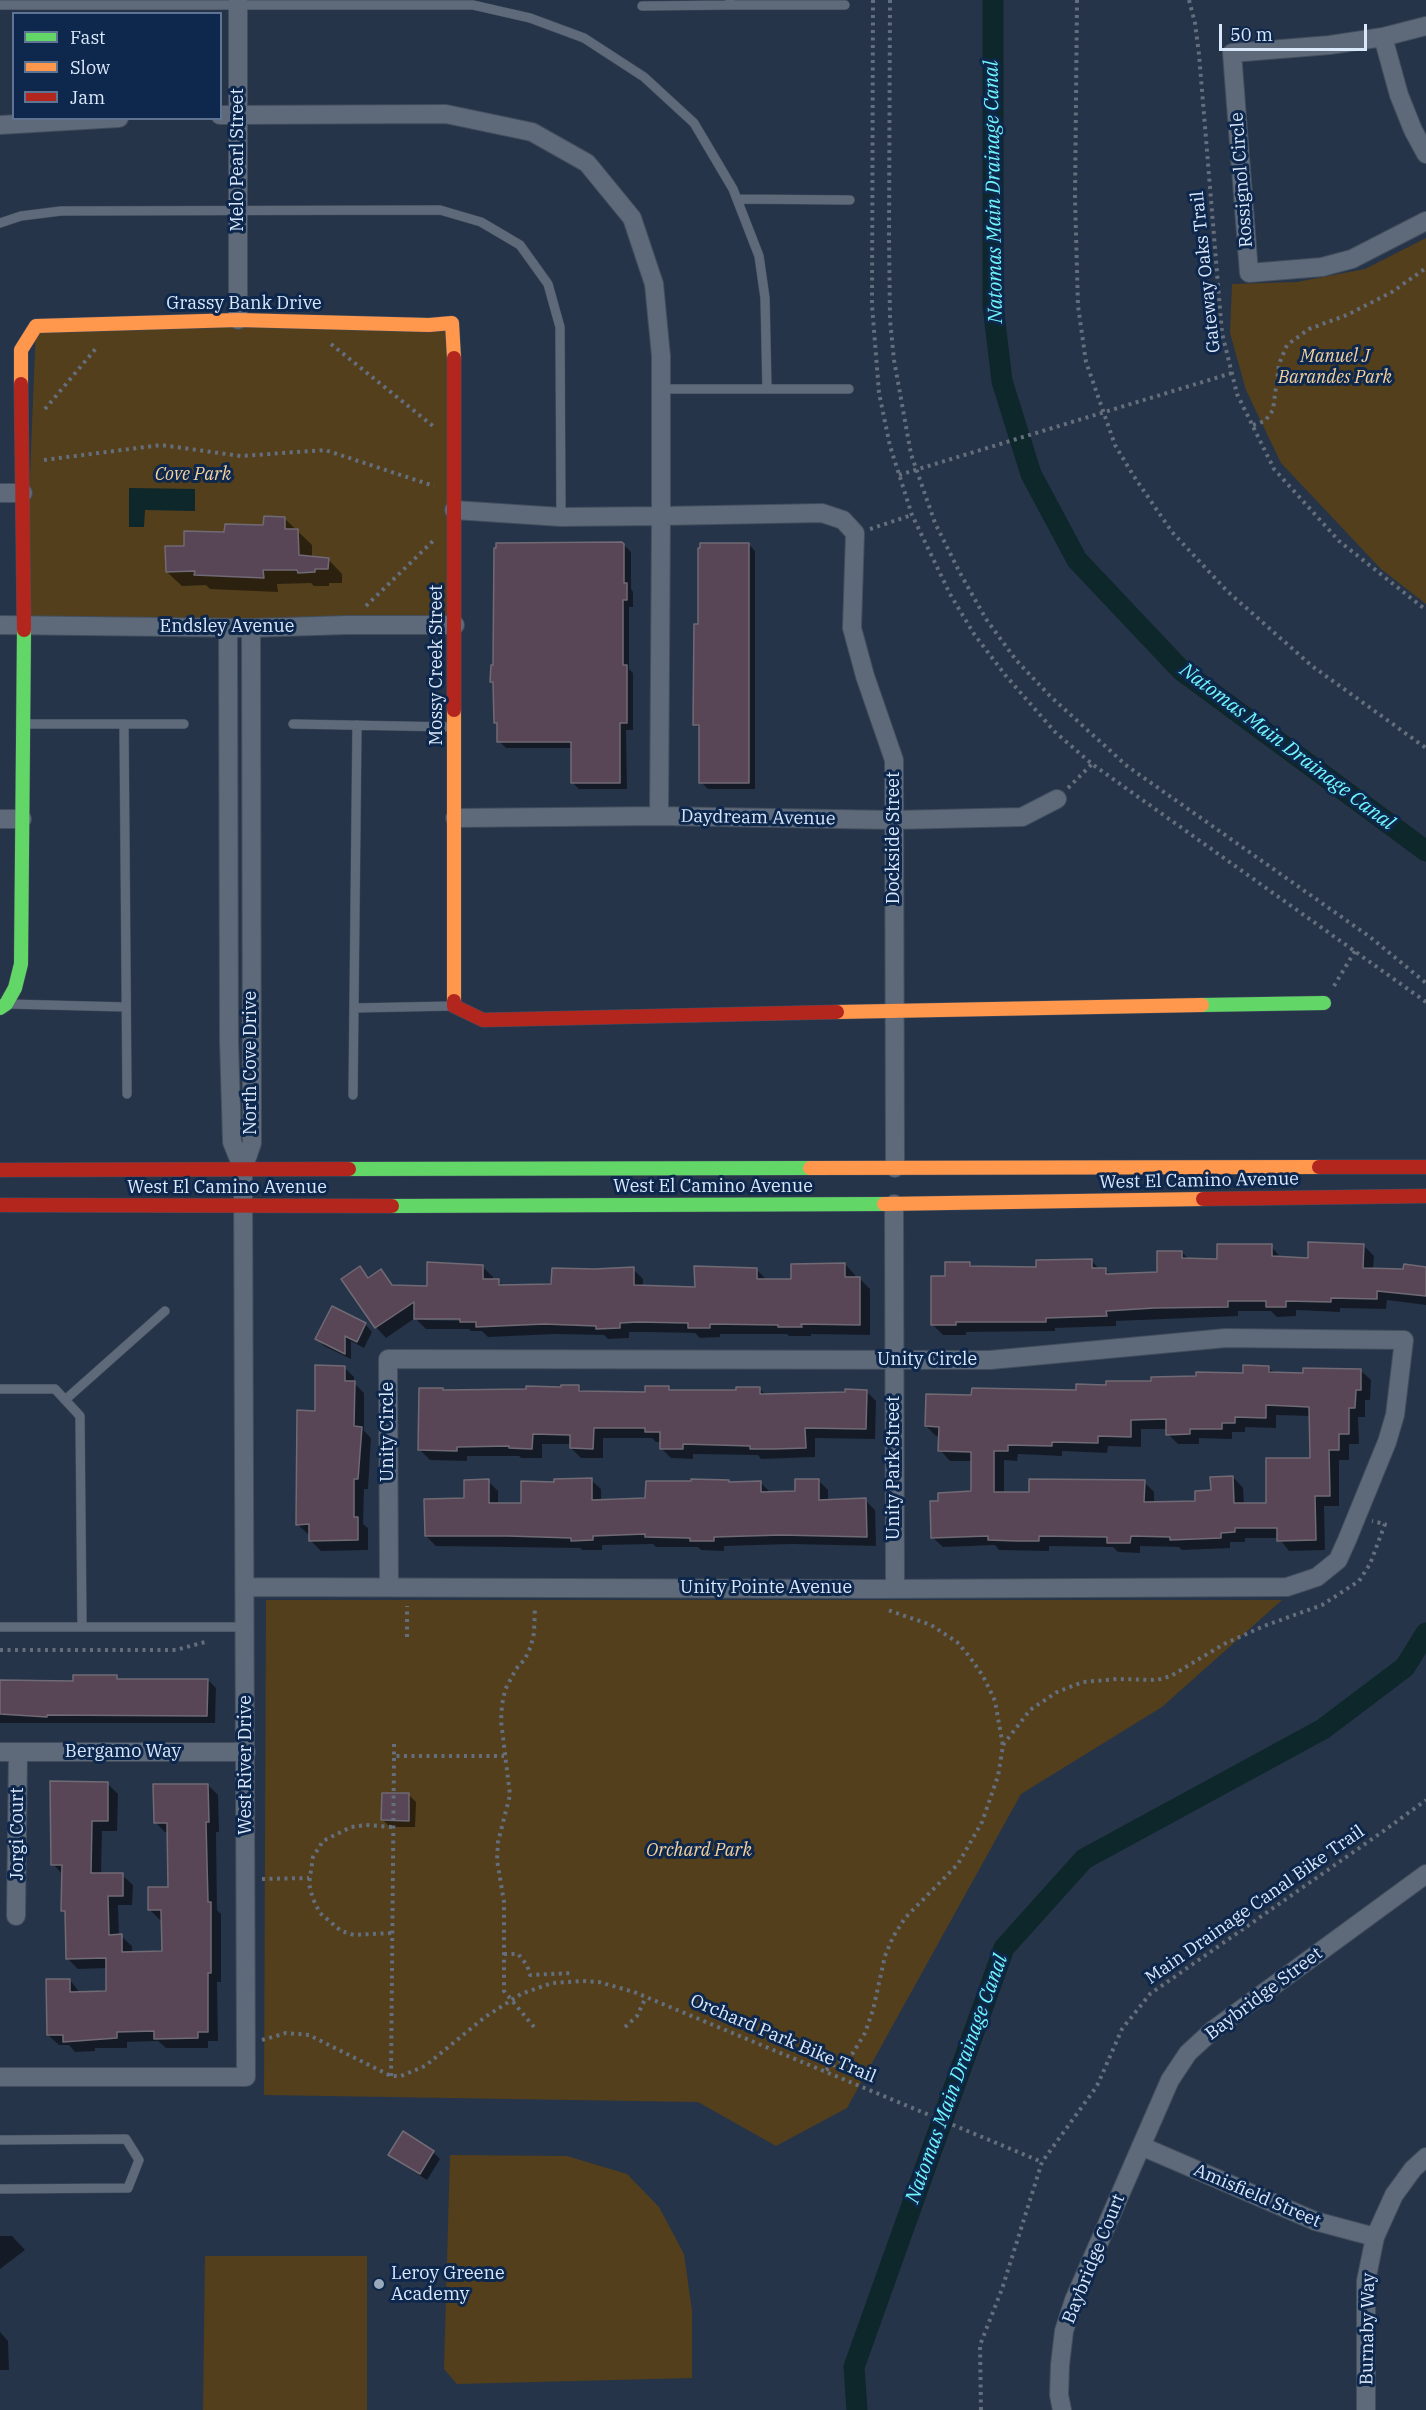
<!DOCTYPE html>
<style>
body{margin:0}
#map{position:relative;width:1426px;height:2410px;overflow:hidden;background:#263449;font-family:"IBM Plex Serif",serif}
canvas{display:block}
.legend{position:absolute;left:12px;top:12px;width:210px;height:108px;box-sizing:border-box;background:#0d274d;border:2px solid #5f7493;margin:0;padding:8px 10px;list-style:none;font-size:18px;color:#dae8fc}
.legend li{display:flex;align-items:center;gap:12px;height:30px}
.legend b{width:30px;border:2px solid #5f7493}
.scale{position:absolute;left:1219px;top:24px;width:148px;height:27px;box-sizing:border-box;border:3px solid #dae8fc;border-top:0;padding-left:8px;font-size:18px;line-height:21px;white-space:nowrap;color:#dae8fc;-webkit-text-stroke:4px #0d274d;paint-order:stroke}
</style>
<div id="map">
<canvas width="1426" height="2410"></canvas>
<ul class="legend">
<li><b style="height:8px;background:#63d668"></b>Fast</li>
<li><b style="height:8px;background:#ff974d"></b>Slow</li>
<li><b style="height:8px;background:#b3261e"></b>Jam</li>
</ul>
<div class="scale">50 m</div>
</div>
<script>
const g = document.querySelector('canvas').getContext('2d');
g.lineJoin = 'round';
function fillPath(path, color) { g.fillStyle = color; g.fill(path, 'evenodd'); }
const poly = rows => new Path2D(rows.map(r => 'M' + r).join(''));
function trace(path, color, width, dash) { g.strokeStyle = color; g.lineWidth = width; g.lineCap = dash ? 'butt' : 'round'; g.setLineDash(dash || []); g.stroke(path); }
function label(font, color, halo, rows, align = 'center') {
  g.font = font + ' "IBM Plex Serif",serif'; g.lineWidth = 6; g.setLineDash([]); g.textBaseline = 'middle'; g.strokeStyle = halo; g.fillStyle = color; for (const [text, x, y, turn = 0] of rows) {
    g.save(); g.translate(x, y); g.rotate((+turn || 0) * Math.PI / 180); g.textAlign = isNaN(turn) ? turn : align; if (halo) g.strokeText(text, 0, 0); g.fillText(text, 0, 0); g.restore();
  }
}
const green = poly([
 [1426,238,1426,604,1381,569,1281,463,1246,390,1230,333,1232,284,1297,282,1365,269],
 [452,323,455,625,24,625,36,326],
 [266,1600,1282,1600,1162,1707,1021,1794,847,2108,776,2146,698,2102,264,2095],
 [450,2155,567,2156,627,2174,659,2207,684,2254,692,2311,692,2378,457,2384,444,2369],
 [205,2256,367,2256,367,2410,203,2410]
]);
const water = poly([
 [129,488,195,489,195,511,145,510,144,527,129,527]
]);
const shadow = poly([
 [284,518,312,545,312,558,328,559,342,574,342,583,329,583,329,586,314,586,311,583,277,584,278,592,210,589,206,585,182,586,167,572,185,547,226,534,265,527],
 [748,544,755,551,755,789,708,789,701,782,701,730,695,724],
 [624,545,631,552,631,589,633,592,633,607,629,607,629,669,633,673,633,730,626,730,627,789,579,789,572,782,572,748,506,748,499,741,499,726,495,723,495,685,492,682],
 [1363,1245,1374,1256,1373,1269,1426,1268,1426,1305,1387,1300,1386,1309,1340,1308,1340,1312,1296,1310,1296,1316,1277,1317,1271,1311,1238,1311,1238,1316,1116,1321,1116,1326,1055,1328,1055,1331,966,1332,966,1335,943,1335,933,1325,947,1278,969,1263,973,1267,1038,1268,1092,1261,1100,1270,1105,1269,1111,1275,1158,1274,1182,1252,1189,1260,1219,1261,1271,1246,1281,1258,1309,1259],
 [845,1264,855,1275,855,1279,860,1279,870,1289,870,1335,811,1334,811,1336,789,1336,787,1334,720,1334,720,1337,700,1338,695,1333,648,1332,629,1332,629,1338,608,1339,604,1335,555,1334,488,1337,482,1331,471,1331,469,1329,426,1329,415,1318,386,1338,376,1327,343,1279,360,1268,370,1278,381,1271,394,1287,428,1288,483,1267,493,1277,493,1281,498,1281,504,1286,553,1285,595,1271,633,1269,643,1279,643,1287,696,1288,756,1269,767,1280,793,1280],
 [424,1317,467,1318,467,1321,424,1320],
 [332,1308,366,1325,372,1332,364,1348,351,1341,351,1359,324,1346,317,1339],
 [344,1367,354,1377,354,1383,364,1393,364,1431,371,1438,368,1489,364,1489,363,1524,368,1528,368,1550,321,1551,311,1541,311,1534,308,1534,297,1524,316,1412],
 [1268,1367,1275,1374,1305,1374,1360,1370,1371,1380,1370,1400,1365,1400,1365,1417,1358,1417,1359,1444,1349,1444,1349,1460,1339,1460,1339,1506,1324,1506,1325,1550,1289,1551,1279,1538,1245,1538,1245,1542,1230,1542,1230,1548,1182,1550,1179,1547,1140,1546,1140,1553,1118,1552,1113,1547,1049,1546,1049,1551,999,1550,995,1545,943,1547,932,1537,939,1502,972,1493,973,1461,950,1461,940,1450,940,1436,936,1436,926,1426,973,1397,1077,1392,1107,1386,1245,1374],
 [1276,1415,1311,1416,1312,1459,1267,1504,1244,1504,1243,1488,1233,1477,1197,1503,1154,1503,1154,1492,1144,1482,1031,1494,1004,1493,1004,1460,1017,1461,1018,1454,1062,1456,1062,1451,1107,1453,1108,1446,1141,1447,1141,1429,1168,1429,1168,1434,1178,1444,1199,1444,1199,1438,1232,1439,1232,1432,1245,1432,1245,1427,1276,1428],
 [578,1387,584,1393,647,1393,669,1388,672,1391,737,1392,759,1388,766,1395,847,1394,866,1391,876,1401,875,1439,815,1438,815,1457,761,1459,758,1455,693,1454,693,1459,671,1458,661,1448,661,1442,656,1442,652,1438,603,1438,603,1458,581,1458,571,1448,571,1444,542,1444,542,1458,521,1458,519,1456,467,1456,467,1461,430,1460,420,1450,444,1392,527,1391],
 [591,1480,601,1489,601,1501,647,1500,730,1483,760,1482,770,1492,796,1493,818,1480,828,1490,828,1501,865,1500,875,1510,876,1546,792,1544,724,1546,724,1551,701,1550,698,1547,656,1547,653,1544,602,1545,602,1550,582,1550,580,1548,436,1546,426,1536,488,1481,498,1491,498,1505,522,1504,555,1483],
 [116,1677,120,1681,208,1680,216,1688,215,1723,0,1723,0,1682,75,1682],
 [108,1784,118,1794,117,1831,102,1831,101,1874,122,1875,133,1885,132,1905,118,1905,119,1936,121,1936,132,1946,132,1953,163,1952,163,1920,160,1920,150,1910,170,1888,169,1832,165,1832,155,1822,208,1785,218,1795,219,1832,216,1832,217,1910,221,1914,221,1982,217,1982,218,2041,208,2041,208,2048,166,2048,158,2041,127,2042,127,2048,95,2048,95,2051,75,2052,69,2045,59,2045,48,2035,70,1980,80,1993,108,1992,107,1968,78,1969,67,1958,67,1914,63,1910,63,1875,53,1864],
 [409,1795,416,1802,415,1827,390,1827,383,1820],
 [433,2152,440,2159,427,2180,397,2161,390,2155],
 [0,2236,12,2236,25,2250,0,2269],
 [0,2332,8,2341,9,2370,0,2370]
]);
const canal = poly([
 [993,0,993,306,1002,381,1031,474,1077,560,1181,670,1426,851],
 [857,2410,854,2367,1004,1948,1084,1859,1323,1729,1405,1667,1426,1633]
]);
const building = poly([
 [264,516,285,517,285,529,298,529,299,555,329,558,328,569,315,569,315,572,298,573,297,570,263,570,264,578,194,575,195,571,166,572,165,546,184,546,184,531,224,532,225,524,263,525,264,516],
 [622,542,624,544,624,583,627,583,627,600,623,600,623,665,627,665,627,723,620,723,620,783,571,783,571,742,497,742,497,723,494,723,493,682,490,682,491,665,493,665,494,548,496,548,496,543,622,542],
 [700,543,749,543,749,783,699,783,699,725,693,725,694,624,698,624,698,548,700,548,700,543],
 [1308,1242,1364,1244,1363,1268,1403,1269,1404,1264,1426,1267,1426,1296,1377,1291,1377,1299,1331,1298,1331,1302,1286,1301,1286,1307,1266,1307,1266,1301,1228,1301,1228,1307,1154,1308,1106,1311,1107,1316,1046,1318,1046,1322,956,1322,956,1325,931,1325,931,1276,945,1276,945,1262,970,1262,970,1266,1036,1267,1036,1260,1092,1259,1092,1268,1106,1268,1106,1274,1157,1272,1157,1251,1182,1251,1182,1258,1217,1259,1217,1244,1272,1244,1272,1256,1308,1258,1308,1242],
 [427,1262,483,1265,483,1279,499,1279,499,1285,551,1284,552,1268,595,1269,634,1267,634,1285,695,1287,694,1266,757,1268,757,1279,791,1279,791,1264,845,1263,845,1277,860,1277,860,1325,801,1324,802,1327,778,1327,778,1325,710,1324,710,1328,688,1328,688,1323,637,1322,620,1323,620,1328,596,1329,596,1326,544,1324,476,1327,476,1322,460,1322,460,1319,414,1319,414,1302,375,1328,341,1279,360,1266,368,1278,381,1269,392,1285,427,1286,427,1262],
 [332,1306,366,1323,357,1342,345,1336,345,1354,315,1339,332,1306],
 [315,1365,345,1366,345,1381,355,1381,354,1426,362,1427,358,1479,354,1479,354,1517,358,1517,358,1540,309,1541,309,1524,296,1525,297,1410,315,1411,315,1365],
 [1243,1365,1269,1366,1269,1372,1303,1373,1303,1368,1361,1369,1361,1390,1356,1390,1355,1408,1349,1408,1349,1434,1339,1434,1339,1450,1329,1450,1330,1496,1315,1496,1316,1540,1277,1541,1277,1528,1235,1528,1235,1532,1221,1533,1221,1538,1170,1540,1170,1537,1131,1536,1130,1543,1107,1543,1107,1537,1039,1536,1039,1541,1017,1541,988,1540,988,1536,931,1538,930,1501,938,1501,938,1493,971,1491,971,1452,938,1451,939,1427,925,1426,926,1394,971,1395,972,1388,1076,1390,1076,1384,1106,1385,1106,1381,1151,1381,1151,1377,1196,1376,1196,1372,1243,1373,1243,1365],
 [1266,1405,1309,1407,1310,1458,1266,1458,1266,1503,1234,1503,1233,1476,1210,1477,1211,1490,1195,1491,1195,1501,1144,1502,1145,1480,1029,1479,1029,1492,994,1492,994,1451,1008,1451,1008,1445,1052,1446,1052,1442,1098,1443,1098,1436,1131,1437,1131,1420,1166,1419,1166,1435,1190,1434,1190,1429,1222,1429,1222,1423,1235,1423,1235,1417,1266,1418,1266,1405],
 [561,1385,579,1385,579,1391,645,1392,645,1386,669,1386,669,1390,736,1390,736,1387,760,1387,760,1394,845,1392,845,1389,867,1390,866,1429,805,1428,806,1448,774,1449,750,1449,750,1446,683,1444,683,1449,660,1449,660,1432,645,1432,645,1428,594,1428,593,1449,570,1448,570,1435,533,1434,532,1449,509,1448,509,1446,457,1447,457,1451,418,1450,419,1388,443,1388,443,1390,526,1389,526,1386,561,1387,561,1385],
 [592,1478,592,1500,645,1498,646,1481,691,1481,691,1479,729,1480,729,1482,761,1481,761,1492,795,1491,795,1479,819,1479,819,1500,866,1498,867,1537,781,1535,714,1537,714,1541,690,1541,690,1538,645,1537,645,1534,593,1536,593,1540,571,1541,571,1538,508,1536,425,1536,424,1499,464,1498,464,1480,489,1479,489,1503,521,1503,521,1481,554,1482,554,1479,592,1478],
 [73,1675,117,1675,117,1679,208,1679,207,1716,47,1715,47,1717,0,1714,0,1680,73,1681,73,1675],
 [50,1781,108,1782,108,1821,92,1821,91,1873,123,1873,123,1896,108,1896,109,1935,122,1934,122,1952,162,1951,161,1910,148,1910,148,1887,168,1887,167,1823,154,1823,153,1784,208,1784,209,1822,206,1822,208,1902,211,1902,211,1973,208,1973,208,2032,198,2032,198,2038,154,2039,154,2031,117,2032,117,2038,63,2042,63,2035,47,2035,46,1979,70,1979,70,1992,106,1991,106,1958,66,1959,65,1911,61,1911,62,1865,51,1865,50,1781],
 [382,1793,409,1793,409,1821,381,1820,382,1793],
 [403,2131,434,2151,420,2174,388,2155,403,2131]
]);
const path = poly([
 [873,0,872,305,879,393,890,446,912,515,950,594,974,634,1006,676,1055,732,1092,764,1426,1002],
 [890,0,889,237,890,320,894,360,911,454,935,523,960,573,986,619,1016,660,1050,696,1127,766,1370,937,1426,983],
 [1077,0,1075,199,1078,306,1086,362,1115,445,1133,475,1172,532,1227,591,1312,666,1426,748],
 [1189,0,1195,23,1199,54,1222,333,1237,394,1274,469,1339,541,1426,610],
 [331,344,433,426],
 [45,409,98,346],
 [1253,425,1265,421,1273,410,1279,364,1287,345,1309,329,1347,315,1392,292,1426,268],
 [44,460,161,445,241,456,325,450,434,486],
 [899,475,1232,373],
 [870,529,912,515],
 [366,606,434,540],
 [1068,788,1092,764],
 [1334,986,1355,951],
 [407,1637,407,1606],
 [0,1650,176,1650,205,1642],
 [394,1744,394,1756],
 [1003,1745,1030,1710,1057,1692,1083,1682,1117,1679,1157,1680,1171,1676,1224,1644,1264,1626,1322,1605,1359,1581,1370,1564,1385,1524,1372,1521],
 [262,1879,309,1878],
 [391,1933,354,1935,341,1931,320,1913,313,1899,309,1884,313,1857,323,1841,351,1827,366,1825,392,1827],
 [504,1954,518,1954,527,1965,530,1975,573,1973],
 [534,2027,504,1991,504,1902,497,1860,498,1842,510,1795,501,1721,502,1705,505,1690,516,1669,525,1659,531,1646,534,1633,535,1606],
 [625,2027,637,2016,646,1997],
 [262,2040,286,2033,309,2035,391,2076,401,2076,425,2066,485,2017,521,1994,552,1983,582,1981,599,1982,634,1992,1042,2162],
 [826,2070,853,2053,865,2033,873,2010,885,1956,893,1937,905,1918,958,1864,982,1822,998,1776,1003,1746,995,1701,983,1676,969,1656,957,1642,931,1625,885,1609],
 [391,2076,394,1756,504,1756],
 [981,2410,980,2345,1002,2289,1042,2162,1097,2086,1122,2029,1150,1994,1385,1830,1426,1800]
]);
const lane = poly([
 [730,0,730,5,845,5],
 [0,5,473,5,530,18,584,38,644,77,694,123,733,189,759,256,765,298,767,389,661,389],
 [642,6,730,5],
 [737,199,850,200],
 [0,223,21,216,61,211,440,210,481,222,520,245,548,284,560,327,561,517],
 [767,389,849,389],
 [26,724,184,724],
 [124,724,127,1094],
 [293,724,452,727],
 [8,1004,126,1007],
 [354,1008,453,1006],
 [353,1095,357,725],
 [0,1389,55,1389,80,1416,82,1627],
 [65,1400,165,1311],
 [0,1627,245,1627],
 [0,2140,126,2139,139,2160,128,2188,0,2189]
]);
const street = poly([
 [238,0,238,320],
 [1383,37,1426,26],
 [220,115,446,114,532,132,587,163,632,218,654,284,661,356,661,516,822,513,843,520,855,533,852,628,865,676,894,760,895,1168],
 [0,125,119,118],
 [1426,154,1413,130,1399,95,1383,37,1330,45,1232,53,1249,273,1322,267,1352,259,1426,221],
 [0,493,23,493],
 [454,510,561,517,661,516,659,816],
 [0,625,251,628,347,625,455,625],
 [228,628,229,1041,232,1142,243,1169],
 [455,818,659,816,894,820,1022,817,1057,799],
 [0,819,22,819],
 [894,1204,895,1589],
 [245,1587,875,1589,1287,1587,1317,1577,1338,1560,1347,1540,1387,1442,1395,1415,1404,1340,1226,1338,990,1360,388,1359,389,1587],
 [0,1752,246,1752],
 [16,1916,18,1752],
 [0,2077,246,2077,243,1169,252,1143,251,628],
 [1141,2146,1315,2221,1375,2237],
 [1062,2410,1059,2395,1060,2365,1064,2331,1074,2300,1170,2080,1188,2053,1213,2030,1426,1874],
 [1366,2410,1366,2281,1375,2237,1394,2195,1413,2169,1426,2157]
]);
const fast = poly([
 [1202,1005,1324,1003],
 [0,1008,6,1004,15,988,21,964,24,630],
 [349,1169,810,1168],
 [392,1206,884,1204]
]);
const slow = poly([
 [21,384,21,350,36,326,238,320,429,325,452,323,454,358],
 [454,1001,454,710],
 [837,1012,1202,1005],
 [810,1168,1319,1167],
 [884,1204,1203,1199]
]);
const jam = poly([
 [454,358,454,710],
 [21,384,24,630],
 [454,1001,454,1006,483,1020,837,1012],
 [1319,1167,1426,1167],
 [0,1170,349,1169],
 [1203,1199,1426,1196],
 [0,1205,392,1206]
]);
const markers = [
 [379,2284,6,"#9ba9bd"]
];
const streetNames = [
 ["Melo Pearl Street",238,160,-90],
 ["Rossignol Circle",1242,180,-94],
 ["Gateway Oaks Trail",1206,272,-96],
 ["Grassy Bank Drive",244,304],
 ["Endsley Avenue",227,627],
 ["Mossy Creek Street",437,665,-90],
 ["Daydream Avenue",758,818,1],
 ["Dockside Street",894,838,-90],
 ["North Cove Drive",251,1063,-90],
 ["West El Camino Avenue",1199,1181,-1],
 ["West El Camino Avenue",713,1187],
 ["West El Camino Avenue",227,1188],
 ["Unity Circle",927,1360],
 ["Unity Circle",388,1432,-90],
 ["Unity Park Street",894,1468,-90],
 ["Unity Pointe Avenue",766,1588],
 ["Bergamo Way",123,1752],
 ["West River Drive",246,1765,-90],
 ["Jorgi Court",18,1834,-90],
 ["Main Drainage Canal Bike Trail",1255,1905,-35],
 ["Baybridge Street",1264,1994,-37],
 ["Orchard Park Bike Trail",783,2039,23],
 ["Amisfield Street",1257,2196,23],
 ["Baybridge Court",1094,2259,-68],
 ["Burnaby Way",1368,2329,-89]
];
const parkNames = [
 ["Manuel J",1335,357],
 ["Barandes Park",1335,378],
 ["Cove Park",193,475],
 ["Orchard Park",699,1851]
];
const poiNames = [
 ["Leroy Greene",391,2274],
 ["Academy",391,2295]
];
const waterNames = [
 ["Natomas Main Drainage Canal",994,192,-91],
 ["Natomas Main Drainage Canal",1287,747,37],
 ["Natomas Main Drainage Canal",957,2079,-70]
];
fillPath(green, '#533f1b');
fillPath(water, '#0d272a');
fillPath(shadow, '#0007');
trace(canal, '#0d272a', 21);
fillPath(building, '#584657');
trace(building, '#706a74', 1.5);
trace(lane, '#424e5e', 10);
trace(street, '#424e5e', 20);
trace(fast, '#424e5e', 15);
trace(slow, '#424e5e', 15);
trace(jam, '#424e5e', 15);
trace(path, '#646e7c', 4, [3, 4.5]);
trace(lane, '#5e6a79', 9);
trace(street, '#5e6a79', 18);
trace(fast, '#63d668', 14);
trace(slow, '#ff974d', 14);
trace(jam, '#b3261e', 14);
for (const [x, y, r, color] of markers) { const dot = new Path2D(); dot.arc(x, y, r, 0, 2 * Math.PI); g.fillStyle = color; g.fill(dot); trace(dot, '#0d274d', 2); }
label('18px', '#dae8fc', '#0d274d', streetNames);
label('italic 18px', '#f4d19c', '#0d274d', parkNames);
label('18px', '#dae8fc', '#0d274d', poiNames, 'left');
label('italic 20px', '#6ff7fb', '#0d274d', waterNames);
</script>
